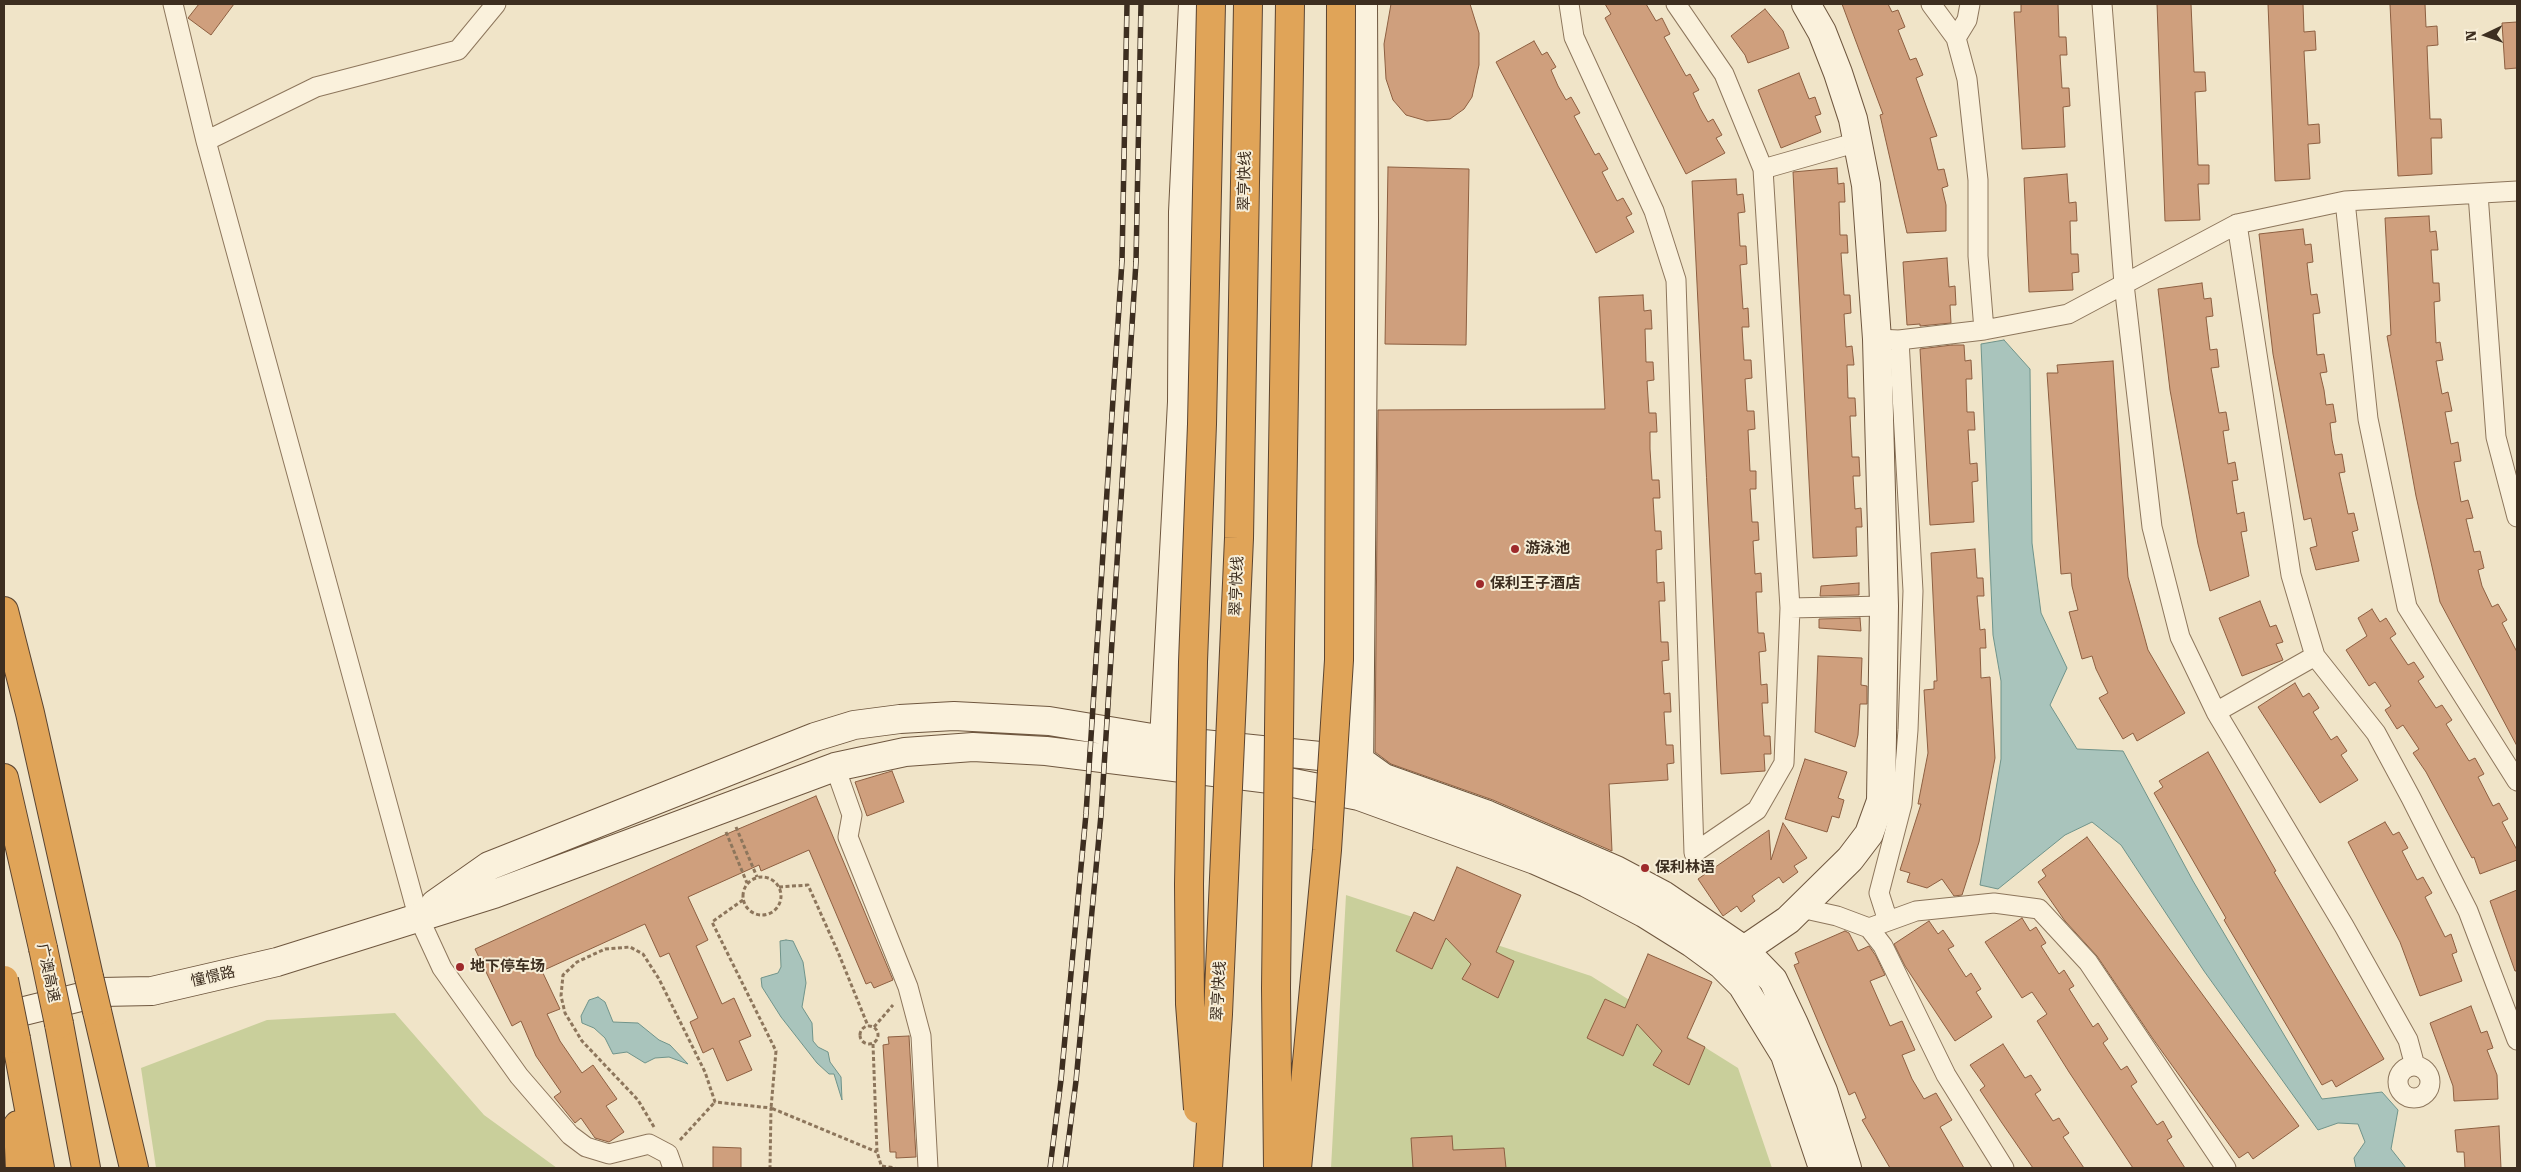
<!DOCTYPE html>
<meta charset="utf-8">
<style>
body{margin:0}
#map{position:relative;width:2521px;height:1172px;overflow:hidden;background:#f0e4c8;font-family:"Roboto Serif",serif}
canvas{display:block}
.frame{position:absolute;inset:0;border:5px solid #3d2e20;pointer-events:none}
.north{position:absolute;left:2461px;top:10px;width:50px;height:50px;-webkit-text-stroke:4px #f7eed8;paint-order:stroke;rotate:267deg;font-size:14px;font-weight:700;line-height:20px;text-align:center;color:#3d2e20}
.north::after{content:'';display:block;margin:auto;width:18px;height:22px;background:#3d2e20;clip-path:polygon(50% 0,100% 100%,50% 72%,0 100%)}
</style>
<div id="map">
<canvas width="2521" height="1172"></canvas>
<div class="frame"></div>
<div class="north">N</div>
</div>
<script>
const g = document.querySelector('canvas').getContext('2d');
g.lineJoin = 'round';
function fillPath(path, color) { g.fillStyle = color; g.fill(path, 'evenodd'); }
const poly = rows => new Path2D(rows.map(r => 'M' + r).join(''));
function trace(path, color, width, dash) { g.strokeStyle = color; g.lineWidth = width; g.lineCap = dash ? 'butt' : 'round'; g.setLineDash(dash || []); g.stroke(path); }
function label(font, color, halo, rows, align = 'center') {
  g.font = font + ' "Roboto Serif","Noto Sans SC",serif'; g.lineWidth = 4; g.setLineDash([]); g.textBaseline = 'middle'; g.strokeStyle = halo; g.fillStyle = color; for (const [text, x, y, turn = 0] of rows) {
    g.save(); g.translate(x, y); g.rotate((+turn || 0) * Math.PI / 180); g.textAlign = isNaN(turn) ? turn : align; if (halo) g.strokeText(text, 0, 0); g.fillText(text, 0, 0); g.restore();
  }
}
const green = poly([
 [1346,895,1591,976,1738,1068,1772,1168,1331,1168],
 [395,1013,484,1115,557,1168,156,1168,141,1068,267,1020]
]);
const water = poly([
 [2004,340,2030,369,2032,543,2041,613,2067,668,2050,705,2077,749,2123,751,2193,881,2322,1099,2382,1092,2398,1110,2391,1149,2406,1168,2356,1168,2354,1158,2365,1142,2358,1124,2338,1123,2318,1130,2204,971,2121,845,2092,822,2065,835,1998,889,1980,885,2001,759,2001,681,1993,635,1981,344,2004,340],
 [786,940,793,941,803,962,806,983,802,1007,812,1023,813,1041,818,1047,828,1052,830,1062,841,1077,842,1100,834,1074,829,1074,817,1063,781,1017,762,987,761,978,778,973,781,967,780,941,786,940],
 [598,997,605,1002,613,1022,638,1023,659,1040,670,1045,688,1064,669,1057,655,1058,645,1063,627,1052,613,1054,605,1038,594,1028,582,1023,581,1016,589,1000,598,997]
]);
const building = poly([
 [199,4,234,4,211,35,188,18,199,4],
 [1391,4,1470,4,1479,33,1479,65,1472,97,1464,109,1450,119,1427,121,1406,115,1393,100,1386,79,1384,44,1391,4],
 [1605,4,1646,4,1656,21,1662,18,1670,34,1664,37,1686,76,1690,74,1699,90,1693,93,1700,108,1708,122,1713,119,1722,135,1716,138,1725,153,1686,174,1605,18,1611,14,1605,4],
 [1842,4,1888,4,1892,12,1898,10,1905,27,1898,30,1910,60,1916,58,1923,75,1916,78,1937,136,1930,138,1938,170,1944,169,1948,186,1942,188,1946,205,1946,231,1907,233,1880,115,1883,114,1842,4],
 [2021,4,2058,4,2059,37,2066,37,2067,55,2060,55,2062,88,2069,88,2070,106,2063,107,2065,147,2022,149,2014,12,2021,12,2021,4],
 [2157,4,2191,4,2194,72,2205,72,2206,91,2195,92,2198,165,2209,165,2209,184,2198,184,2200,220,2165,221,2157,4],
 [2268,4,2303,4,2304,32,2315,31,2316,50,2304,51,2308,125,2319,124,2320,143,2308,144,2310,179,2275,181,2268,4],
 [2390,4,2425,4,2426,27,2437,26,2438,45,2427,46,2430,119,2441,119,2442,138,2431,138,2432,174,2398,176,2390,4],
 [1765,9,1783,31,1789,48,1748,63,1745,55,1731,36,1765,9],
 [2517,22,2517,68,2505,69,2502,23,2517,22],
 [1534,41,1542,55,1547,52,1556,67,1551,70,1558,86,1566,100,1571,97,1580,113,1574,116,1595,155,1599,153,1608,169,1602,172,1617,201,1623,198,1632,214,1626,217,1634,232,1596,253,1496,62,1534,41],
 [1799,73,1809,99,1815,97,1821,114,1815,116,1821,132,1781,148,1758,90,1799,73],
 [1388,167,1469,169,1466,345,1385,344,1388,167],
 [1837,168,1838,184,1844,183,1845,202,1839,202,1840,235,1847,235,1848,253,1841,253,1844,295,1850,295,1851,313,1844,314,1846,347,1852,346,1854,365,1847,365,1848,398,1855,398,1856,416,1850,416,1852,457,1859,457,1860,476,1853,476,1855,509,1861,508,1862,527,1856,527,1857,556,1813,558,1793,172,1837,168],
 [2067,174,2069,203,2076,202,2077,221,2070,221,2071,254,2078,254,2079,272,2072,273,2073,290,2029,292,2024,178,2067,174],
 [1736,179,1737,195,1743,194,1745,212,1738,213,1740,246,1746,246,1747,264,1740,265,1743,309,1748,308,1749,327,1742,327,1744,360,1751,360,1752,378,1745,379,1747,411,1754,411,1755,429,1748,430,1750,471,1756,471,1756,489,1750,489,1752,522,1758,522,1759,540,1753,541,1755,574,1761,573,1762,592,1756,592,1758,633,1764,633,1766,651,1759,652,1761,685,1767,684,1768,703,1762,703,1764,736,1770,736,1771,754,1764,754,1765,771,1721,774,1692,181,1736,179],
 [2429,216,2430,232,2436,231,2438,250,2431,250,2433,283,2439,283,2440,301,2434,302,2436,343,2440,342,2443,360,2436,361,2442,394,2448,392,2452,411,2445,412,2451,444,2458,442,2461,461,2454,462,2461,502,2468,500,2473,518,2466,519,2474,552,2480,551,2484,568,2478,570,2482,586,2492,607,2498,604,2507,620,2502,623,2517,652,2517,746,2440,602,2416,496,2387,336,2391,335,2385,218,2429,216],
 [2303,229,2305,245,2311,244,2313,262,2307,263,2309,280,2311,295,2317,294,2320,313,2313,314,2317,355,2324,354,2327,372,2320,373,2324,390,2326,405,2333,404,2336,422,2330,423,2332,440,2335,455,2342,454,2345,472,2339,473,2348,514,2354,513,2358,530,2352,532,2359,561,2316,570,2310,548,2317,546,2311,518,2304,520,2273,354,2259,234,2303,229],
 [1947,258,1949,287,1955,286,1956,305,1950,305,1951,323,1920,326,1920,324,1907,325,1903,262,1947,258],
 [2202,283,2204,299,2211,298,2213,316,2206,317,2208,334,2210,350,2217,349,2219,367,2211,368,2219,413,2226,412,2229,430,2223,431,2228,464,2235,462,2238,480,2232,481,2237,514,2244,512,2247,531,2241,532,2249,576,2210,591,2198,544,2170,390,2158,289,2202,283],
 [1643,295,1644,311,1651,310,1652,329,1645,329,1646,362,1653,362,1654,380,1647,381,1649,413,1656,413,1657,432,1650,432,1650,449,1652,480,1659,480,1660,498,1653,498,1655,531,1661,531,1662,549,1656,550,1657,583,1664,582,1665,601,1659,601,1661,642,1668,642,1669,660,1662,661,1664,694,1670,693,1671,712,1664,712,1666,745,1673,745,1674,763,1667,764,1668,780,1609,784,1612,851,1493,800,1391,764,1375,752,1378,410,1605,409,1599,297,1643,295],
 [1952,345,1964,345,1965,361,1971,360,1972,379,1966,379,1967,412,1974,412,1975,430,1968,430,1970,464,1977,463,1978,481,1972,482,1974,522,1930,525,1920,349,1952,345],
 [2113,361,2128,577,2148,650,2185,713,2137,741,2133,733,2123,739,2099,698,2108,693,2096,669,2092,656,2082,659,2069,612,2078,610,2072,586,2071,573,2061,574,2047,373,2058,373,2057,365,2113,361],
 [1975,549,1977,578,1983,578,1984,596,1977,596,1980,630,1985,629,1986,648,1980,648,1981,678,1990,677,1995,758,1979,842,1962,895,1954,896,1942,879,1927,888,1907,882,1910,873,1900,870,1921,804,1918,804,1928,753,1924,690,1934,689,1934,681,1937,681,1931,553,1975,549],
 [1859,583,1859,595,1820,596,1821,586,1859,583],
 [2260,601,2270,627,2276,625,2283,642,2276,644,2283,660,2242,676,2219,618,2260,601],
 [2372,609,2380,622,2386,618,2396,634,2390,638,2408,665,2414,662,2424,677,2418,681,2436,708,2442,705,2452,720,2446,724,2469,761,2475,758,2484,774,2478,777,2493,806,2499,803,2508,819,2502,822,2517,850,2517,860,2480,874,2474,857,2472,858,2426,772,2413,753,2419,749,2403,725,2397,729,2385,710,2391,706,2375,682,2369,686,2346,650,2367,636,2358,618,2372,609],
 [1860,618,1861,631,1819,628,1819,619,1860,618],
 [1818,656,1862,658,1861,685,1867,686,1867,704,1860,704,1858,735,1855,747,1815,732,1818,656],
 [2295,683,2303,697,2309,693,2314,700,2319,708,2313,712,2331,740,2337,736,2347,751,2341,755,2358,780,2320,803,2258,707,2295,683],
 [2208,752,2276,871,2274,872,2384,1059,2336,1087,2332,1080,2322,1085,2224,920,2226,918,2154,793,2163,787,2159,781,2208,752],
 [1805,759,1847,772,1838,798,1844,800,1839,818,1832,816,1827,832,1785,819,1805,759],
 [892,771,904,802,867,816,855,782,892,771],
 [816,796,893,980,874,988,871,982,866,984,809,850,761,871,759,865,688,897,708,940,696,946,722,1004,734,998,751,1036,739,1041,752,1070,727,1081,713,1048,703,1053,690,1022,698,1018,669,953,660,957,645,924,542,971,560,1009,547,1014,560,1041,582,1073,593,1065,617,1099,606,1106,624,1132,609,1142,595,1138,581,1118,575,1123,554,1097,561,1092,536,1056,521,1021,512,1026,475,949,722,836,816,796],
 [2385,822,2393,835,2399,832,2408,848,2402,851,2417,880,2423,877,2432,893,2425,897,2445,937,2451,934,2457,952,2452,954,2462,981,2420,996,2400,942,2348,842,2385,822],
 [1783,823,1807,858,1794,866,1798,872,1783,883,1779,877,1752,896,1755,901,1741,912,1737,906,1723,916,1698,879,1769,830,1771,860,1783,823],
 [2087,837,2299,1126,2253,1159,2248,1152,2239,1158,2153,1039,2097,956,2065,921,2038,882,2046,876,2042,870,2087,837],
 [1457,867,1521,895,1496,952,1514,961,1498,998,1462,979,1471,964,1446,938,1432,969,1396,951,1414,912,1434,921,1457,867],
 [2517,890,2517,971,2515,971,2490,901,2517,890],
 [2022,918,2030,931,2036,927,2046,943,2041,946,2059,974,2064,970,2074,986,2069,989,2093,1027,2098,1023,2108,1039,2103,1043,2121,1070,2127,1066,2137,1082,2131,1086,2157,1125,2163,1121,2172,1137,2167,1140,2185,1168,2133,1168,2069,1072,2037,1021,2047,1014,2032,992,2022,998,1985,942,2022,918],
 [1929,921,1938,934,1943,930,1954,946,1948,949,1966,977,1971,973,1981,989,1976,992,1992,1017,1955,1041,1905,966,1894,944,1929,921],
 [1845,931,1849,933,1858,951,1869,946,1876,956,1885,975,1870,981,1890,1026,1902,1021,1915,1050,1902,1055,1912,1079,1924,1099,1936,1093,1952,1120,1940,1127,1964,1168,1890,1168,1862,1120,1866,1118,1855,1092,1849,1095,1794,965,1799,963,1795,953,1845,931],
 [1648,954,1712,982,1687,1038,1705,1047,1689,1085,1653,1065,1662,1051,1637,1024,1623,1056,1587,1038,1605,999,1625,1008,1648,954],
 [2471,1006,2481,1033,2487,1031,2493,1048,2487,1050,2497,1075,2498,1099,2454,1101,2453,1086,2430,1023,2471,1006],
 [909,1036,916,1157,896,1158,896,1152,890,1152,883,1045,889,1044,888,1037,909,1036],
 [2003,1044,2025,1078,2031,1075,2041,1090,2035,1094,2053,1121,2059,1118,2064,1126,2069,1133,2063,1137,2084,1168,2033,1168,2002,1123,1980,1090,1985,1086,1970,1065,2003,1044],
 [2499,1126,2501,1168,2465,1168,2464,1152,2457,1152,2455,1130,2499,1126],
 [1452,1136,1453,1150,1504,1148,1506,1168,1413,1168,1411,1138,1452,1136],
 [713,1147,741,1148,741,1168,713,1168,713,1147]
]);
const path = poly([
 [736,827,757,877],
 [726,832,747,883],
 '743 896a19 19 0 1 1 38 0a19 19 0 1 1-38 0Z',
 [779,887,808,885,838,952,868,1026],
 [743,900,712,922,776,1051,771,1108,877,1152],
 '860 1035a9 9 0 1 1 18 0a9 9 0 1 1-18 0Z',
 [874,1027,893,1005],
 [873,1044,877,1152,882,1168],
 [654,1127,638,1100,582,1041,565,1013,561,996,563,975,577,962,605,949,630,947,643,954,659,979,705,1072,715,1102,771,1108,770,1168],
 [680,1140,715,1102],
 [882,1166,895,1168]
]);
const street = poly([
 [173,4,206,141,316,87,458,50,496,4],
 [1569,4,1574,37,1654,211,1676,280,1694,853,1757,810,1784,763,1790,608,1763,169,1724,74,1676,4],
 [1931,4,1956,38,1967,79,1978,180,1978,256,1984,330],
 [2102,4,2124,284,2152,527,2180,637,2216,712,2344,926,2408,1040,2415,1066],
 [1956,38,1967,20,1970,4],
 [206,141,418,916,442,968,519,1076,570,1135,586,1147,609,1154,649,1144,668,1154,673,1168],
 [1763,169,1858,142],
 [2478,194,2496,437,2517,517],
 [2345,201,2368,419,2407,607,2517,781],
 [2237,224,2291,575,2315,656,2376,733,2411,798,2468,911,2517,1040],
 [1877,339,1899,340,1984,330,2068,314,2237,224,2345,201,2517,191],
 [1790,608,1884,606],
 [2216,712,2315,656],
 [835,767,852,815,848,837,908,987,921,1036,928,1168],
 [1801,908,1837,916,1869,928,1883,946,1946,1075,2004,1168],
 [1888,921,1879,893,1902,804,1908,730,1913,591,1899,340],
 [1869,928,1916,911,1994,903,2039,909,2088,962,2226,1168],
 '2398 1082a16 16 0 1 1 32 0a16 16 0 1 1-32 0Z'
]);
const secondary = poly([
 [1163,759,1182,402,1183,212,1193,4],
 [1359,777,1364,221,1363,4],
 [435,904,489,866,815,737,854,725,900,719,954,716,1049,721,1164,740,1359,760,1384,778,1488,815,1616,870,1663,895,1744,950,1773,980,1794,1024,1823,1091,1847,1168],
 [1744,950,1788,920,1850,859,1869,834,1881,801,1884,606,1877,339,1866,185,1853,119,1838,73,1822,32,1806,4],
 [4,1016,101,992,152,991,277,962,494,894,835,767,905,752,973,747,1046,751,1278,780,1359,796,1535,860,1587,883,1644,913,1692,943,1722,965,1742,985,1785,1055,1823,1168]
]);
const highway = poly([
 [4,611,30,713,89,977],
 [4,778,43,948],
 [97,1011,134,1168],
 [59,1024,86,1168],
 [16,1039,40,1168],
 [18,1125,20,1168]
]);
const rail = poly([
 [1050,1168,1061,1080,1086,814,1122,261,1127,4],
 [1065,1168,1076,1081,1101,815,1136,262,1141,4]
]);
const highwayBridge = poly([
 [43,948,59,1024],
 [89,977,97,1011],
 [4,980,16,1039],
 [1198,1109,1190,1004,1189,884,1193,662,1202,424,1211,4],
 [1208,1168,1218,1014,1239,538,1248,4],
 [1278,1168,1276,988,1280,645,1290,4],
 [1297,1168,1327,850,1339,660,1341,4]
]);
const markers = [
 [1515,549,5,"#9e2a2b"],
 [1480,584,5,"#9e2a2b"],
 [1645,868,5,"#9e2a2b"],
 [460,967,5,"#9e2a2b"]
];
const streetNames = [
 ["翠亨快线",1245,181,-89],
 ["翠亨快线",1237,586,-88],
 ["广澳高速",48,973,78],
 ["憧憬路",213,977,-13],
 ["翠亨快线",1219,991,-87]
];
const poiNames = [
 ["游泳池",1525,549],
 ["保利王子酒店",1490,584],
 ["保利林语",1655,868],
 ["地下停车场",470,967]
];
fillPath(green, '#c9cf9b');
fillPath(water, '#a9c4bc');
trace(water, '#6f938a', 1);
fillPath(building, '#cf9f7d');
trace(building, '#8d5f41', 1);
trace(street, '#8d765c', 21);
trace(secondary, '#6f573f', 30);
trace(highway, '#5b4430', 30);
trace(path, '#8d765c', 3, [4, 2.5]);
trace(street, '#faf1dc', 19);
trace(secondary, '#faf1dc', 28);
trace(highway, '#e0a458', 28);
trace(rail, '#3d2e20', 5.5);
trace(rail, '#f7eed8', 4, [11]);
trace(highwayBridge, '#5b4430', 30, []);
trace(highwayBridge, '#e0a458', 28);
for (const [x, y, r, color] of markers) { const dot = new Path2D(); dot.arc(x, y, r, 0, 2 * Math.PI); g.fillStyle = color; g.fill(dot); trace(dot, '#f7eed8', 2); }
label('15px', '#3d2e20', '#f7eed8', streetNames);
label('bold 15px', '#3d2e20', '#f7eed8', poiNames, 'left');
</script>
